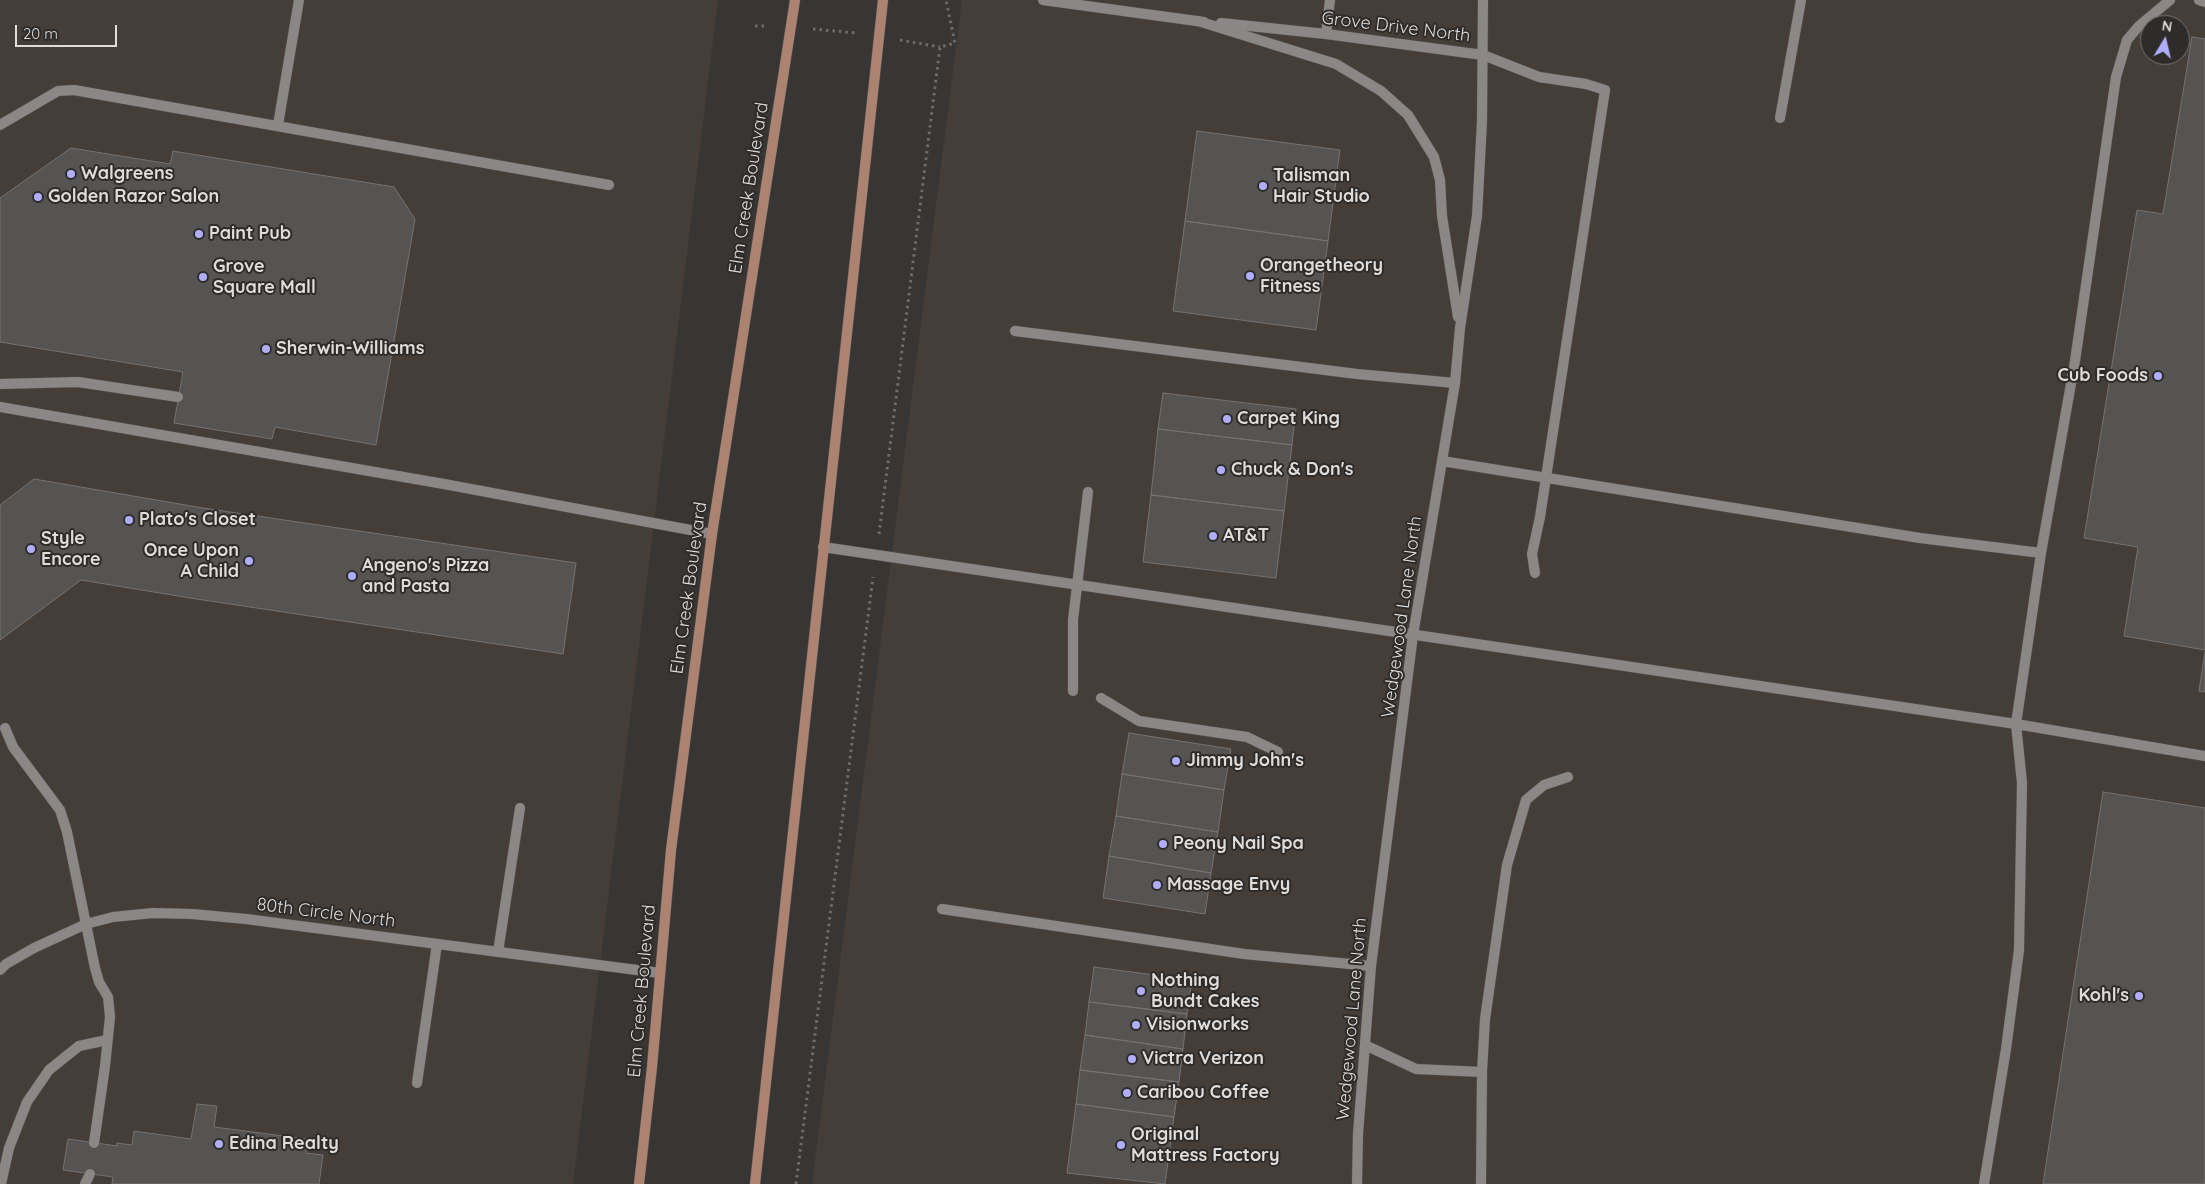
<!DOCTYPE html>
<style>
body{margin:0}
#map{position:relative;width:2205px;height:1184px;overflow:hidden;background:#383634;font-family:Quicksand,sans-serif}
canvas{display:block}
.north{position:absolute;left:2140px;top:15px;width:50px;height:50px;box-sizing:border-box;background:#2e2c2a;border:1px solid #747371;border-radius:50%;rotate:9deg;font-size:14px;font-weight:700;line-height:20px;text-align:center;color:#dedddc}
.north::after{content:'';display:block;margin:auto;width:18px;height:22px;background:#b0aefa;clip-path:polygon(50% 0,100% 100%,50% 72%,0 100%)}
.scale{position:absolute;left:15px;top:25px;width:102px;height:22px;box-sizing:border-box;border:2px solid #dedddc;border-top:0;padding-left:6px;font-size:15px;line-height:18px;white-space:nowrap;color:#dedddc;-webkit-text-stroke:4px #2e2c2a;paint-order:stroke}
</style>
<div id="map">
<canvas width="2205" height="1184"></canvas>
<div class="north">N</div>
<div class="scale">20 m</div>
</div>
<script>
const g = document.querySelector('canvas').getContext('2d');
g.lineJoin = 'round';
function fillPath(path, color) { g.fillStyle = color; g.fill(path, 'evenodd'); }
const poly = rows => new Path2D(rows.map(r => 'M' + r).join(''));
function trace(path, color, width, dash) { g.strokeStyle = color; g.lineWidth = width; g.lineCap = dash ? 'butt' : 'round'; g.setLineDash(dash || []); g.stroke(path); }
function label(font, color, halo, rows, align = 'center') {
  g.font = font + ' Quicksand,sans-serif'; g.lineWidth = 4; g.setLineDash([]); g.textBaseline = 'middle'; g.strokeStyle = halo; g.fillStyle = color; for (const [text, x, y, turn = 0] of rows) {
    g.save(); g.translate(x, y); g.rotate((+turn || 0) * Math.PI / 180); g.textAlign = isNaN(turn) ? turn : align; if (halo) g.strokeText(text, 0, 0); g.fillText(text, 0, 0); g.restore();
  }
}
const built = poly([
 [0,0,718,0,573,1184,0,1184],
 [962,0,2205,0,2205,1184,812,1184],
 [2150,25,2180,25,2180,55,2150,55]
]);
const building = poly([
 [2192,37,2205,39,2205,650,2124,636,2138,547,2084,538,2137,210,2163,214,2192,37],
 [1197,131,1340,150,1328,241,1185,221,1197,131],
 [71,148,170,164,173,151,394,187,415,219,376,445,275,427,272,439,174,423,183,372,0,342,0,198,71,148],
 [1185,221,1328,241,1316,330,1173,311,1185,221],
 [1163,393,1296,409,1292,445,1158,429,1163,393],
 [1158,429,1292,445,1284,511,1151,495,1158,429],
 [34,479,203,508,576,563,563,654,190,598,81,580,0,640,0,505,34,479],
 [1151,495,1284,511,1276,578,1143,562,1151,495],
 [2205,652,2205,692,2199,691,2205,652],
 [1129,733,1231,749,1224,790,1122,774,1129,733],
 [1122,774,1224,790,1218,832,1116,816,1122,774],
 [2103,792,2205,808,2205,1184,2043,1184,2103,792],
 [1116,816,1218,832,1211,873,1109,856,1116,816],
 [1109,856,1211,873,1205,914,1103,898,1109,856],
 [1094,967,1192,980,1187,1014,1089,1002,1094,967],
 [1089,1002,1187,1014,1183,1049,1085,1035,1089,1002],
 [1085,1035,1183,1049,1179,1082,1080,1070,1085,1035],
 [1080,1070,1179,1082,1174,1117,1076,1104,1080,1070],
 [197,1104,217,1106,214,1127,307,1139,306,1153,323,1155,319,1184,112,1184,113,1177,63,1170,68,1139,117,1146,117,1143,132,1145,134,1131,191,1139,197,1104],
 [1076,1104,1174,1117,1165,1184,1067,1173,1076,1104]
]);
const path = poly([
 [755,26,767,26],
 [813,29,857,33],
 [900,40,940,47],
 [879,534,940,47,955,43,946,0],
 [796,1184,873,577]
]);
const service = poly([
 [2199,0,2205,2],
 [1326,34,1330,0],
 [1483,55,1539,77,1586,84,1605,90,1540,517,1532,554,1535,573],
 [1780,118,1801,0],
 [0,125,58,91,74,90,609,185],
 [278,125,299,0],
 [1015,331,1357,374,1455,383],
 [0,384,78,382,178,397],
 [0,407,444,484,712,534],
 [1442,461,1920,538,2041,553],
 [823,547,2016,724,2205,756],
 [1073,691,1073,620,1088,492],
 [1101,698,1139,721,1247,737,1278,752],
 [5,728,13,747,60,810,67,832,95,968,99,982,108,997,110,1017,105,1066,94,1143],
 [942,909,1244,954,1371,966],
 [498,952,520,808],
 [1365,1045,1416,1069,1482,1072],
 [417,1083,437,944],
 [1,1184,9,1148,27,1102,49,1070,79,1046,107,1040],
 [85,1184,90,1174],
 [1481,1184,1482,1072,1485,1019,1507,865,1526,800,1544,785,1568,777],
 [1984,1184,2006,1049,2019,950,2022,783,2016,724,2041,553,2075,361,2116,77,2127,40,2139,26,2170,0]
]);
const tertiary = poly([
 [1043,0,1204,22],
 [1198,21,1336,64,1381,91,1408,115,1434,157,1440,180,1442,216,1458,317],
 [1221,23,1326,34,1483,55],
 [0,970,6,964,34,948,86,924,113,917,153,913,192,914,246,919,660,973],
 [1357,1184,1358,1134,1371,966,1413,635,1455,383,1460,328,1477,216,1482,121,1483,0]
]);
const secondary = poly([
 [639,1184,652,1067,671,850,712,534,795,0],
 [755,1184,883,0]
]);
const markers = [
 [71,174,5,"#b0aefa"],
 [1263,186,5,"#b0aefa"],
 [38,197,5,"#b0aefa"],
 [199,234,5,"#b0aefa"],
 [1250,276,5,"#b0aefa"],
 [203,277,5,"#b0aefa"],
 [266,349,5,"#b0aefa"],
 [2158,376,5,"#b0aefa"],
 [1227,419,5,"#b0aefa"],
 [1221,470,5,"#b0aefa"],
 [129,520,5,"#b0aefa"],
 [1213,536,5,"#b0aefa"],
 [31,549,5,"#b0aefa"],
 [249,561,5,"#b0aefa"],
 [352,576,5,"#b0aefa"],
 [1176,761,5,"#b0aefa"],
 [1163,844,5,"#b0aefa"],
 [1157,885,5,"#b0aefa"],
 [1141,991,5,"#b0aefa"],
 [2139,996,5,"#b0aefa"],
 [1136,1025,5,"#b0aefa"],
 [1132,1059,5,"#b0aefa"],
 [1127,1093,5,"#b0aefa"],
 [219,1144,5,"#b0aefa"],
 [1121,1145,5,"#b0aefa"]
];
const streetNames = [
 ["Grove Drive North",1396,27,7],
 ["Elm Creek Boulevard",749,188,-81],
 ["Elm Creek Boulevard",689,588,-82],
 ["Wedgewood Lane North",1402,617,-82],
 ["80th Circle North",326,913,7],
 ["Elm Creek Boulevard",642,991,-85],
 ["Wedgewood Lane North",1352,1019,-85]
];
const poiNames = [
 ["Walgreens",81,174],
 ["Talisman",1273,176],
 ["Hair Studio",1273,197],
 ["Golden Razor Salon",48,197],
 ["Paint Pub",209,234],
 ["Orangetheory",1260,266],
 ["Fitness",1260,287],
 ["Grove",213,267],
 ["Square Mall",213,288],
 ["Sherwin-Williams",276,349],
 ["Cub Foods",2148,376,"right"],
 ["Carpet King",1237,419],
 ["Chuck & Don's",1231,470],
 ["Plato's Closet",139,520],
 ["AT&T",1223,536],
 ["Style",41,539],
 ["Encore",41,560],
 ["Once Upon",239,551,"right"],
 ["A Child",239,572,"right"],
 ["Angeno's Pizza",362,566],
 ["and Pasta",362,587],
 ["Jimmy John's",1186,761],
 ["Peony Nail Spa",1173,844],
 ["Massage Envy",1167,885],
 ["Nothing",1151,981],
 ["Bundt Cakes",1151,1002],
 ["Kohl's",2129,996,"right"],
 ["Visionworks",1146,1025],
 ["Victra Verizon",1142,1059],
 ["Caribou Coffee",1137,1093],
 ["Original",1131,1135],
 ["Mattress Factory",1131,1156],
 ["Edina Realty",229,1144]
];
fillPath(built, '#453d38');
fillPath(building, '#565452');
trace(building, '#757271', 1);
trace(service, '#545352', 11);
trace(tertiary, '#545352', 11);
trace(secondary, '#545352', 11);
trace(path, '#6f6d6c', 3, [2.5, 4]);
trace(service, '#8a8786', 10);
trace(tertiary, '#8a8786', 10);
trace(secondary, '#ac8370', 10);
for (const [x, y, r, color] of markers) { const dot = new Path2D(); dot.arc(x, y, r, 0, 2 * Math.PI); g.fillStyle = color; g.fill(dot); trace(dot, '#2e2c2a', 2); }
label('18px', '#dedddc', '#2e2c2a', streetNames);
label('bold 18px', '#dedddc', '#2e2c2a', poiNames, 'left');
</script>
